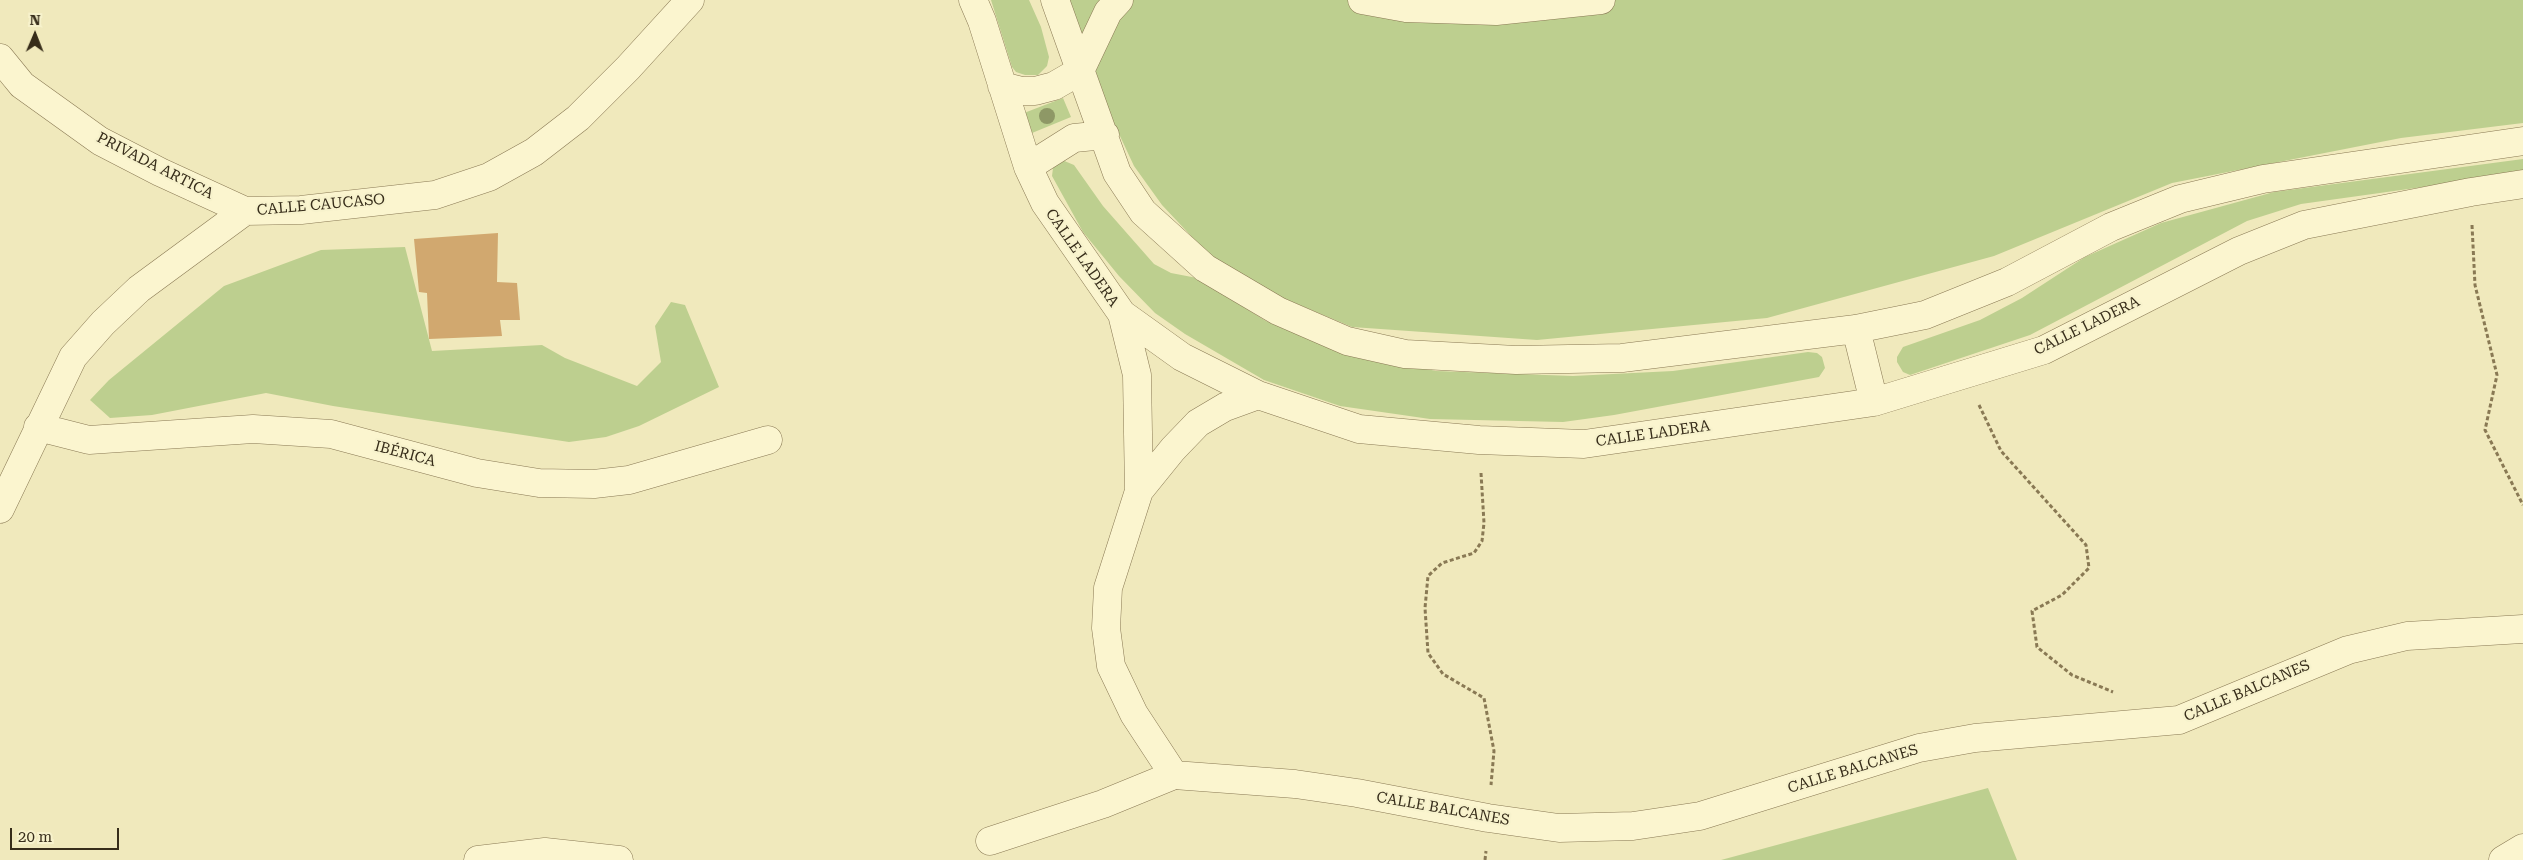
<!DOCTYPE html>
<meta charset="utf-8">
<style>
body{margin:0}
#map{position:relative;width:2523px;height:860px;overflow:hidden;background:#f0e9bc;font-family:"Roboto Serif",serif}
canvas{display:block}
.north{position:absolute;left:10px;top:10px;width:50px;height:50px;-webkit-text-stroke:4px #f7f2cc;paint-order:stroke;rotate:1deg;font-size:14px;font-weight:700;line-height:20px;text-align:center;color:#372d1a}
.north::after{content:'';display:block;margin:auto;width:18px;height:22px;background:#372d1a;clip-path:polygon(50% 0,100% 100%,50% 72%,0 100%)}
.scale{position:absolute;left:10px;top:828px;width:109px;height:22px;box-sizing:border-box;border:2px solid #372d1a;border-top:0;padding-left:6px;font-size:15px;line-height:18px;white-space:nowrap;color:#372d1a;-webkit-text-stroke:4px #f7f2cc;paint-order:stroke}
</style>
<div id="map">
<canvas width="2523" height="860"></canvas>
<div class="north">N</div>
<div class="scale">20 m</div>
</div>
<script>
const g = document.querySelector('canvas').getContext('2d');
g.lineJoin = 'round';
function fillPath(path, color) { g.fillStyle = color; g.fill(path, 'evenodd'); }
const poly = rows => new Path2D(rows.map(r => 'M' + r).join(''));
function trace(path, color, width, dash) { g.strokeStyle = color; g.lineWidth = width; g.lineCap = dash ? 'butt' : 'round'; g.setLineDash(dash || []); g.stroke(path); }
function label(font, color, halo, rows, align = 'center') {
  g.font = font + ' "Roboto Serif",serif'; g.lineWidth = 4.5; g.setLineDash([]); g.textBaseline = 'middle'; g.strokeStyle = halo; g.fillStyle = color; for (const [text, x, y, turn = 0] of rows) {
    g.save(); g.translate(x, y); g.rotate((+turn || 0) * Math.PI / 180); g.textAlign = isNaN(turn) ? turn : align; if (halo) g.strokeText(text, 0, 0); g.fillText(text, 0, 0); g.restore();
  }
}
const green = poly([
 [991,0,1029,0,1041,27,1049,57,1047,66,1038,75,1025,75,1016,72,1012,67],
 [1064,0,2523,0,2523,123,2401,138,2172,183,1994,256,1767,318,1537,340,1352,327,1278,296,1209,255,1162,205,1134,166,1105,104],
 [1063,98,1071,117,1032,133,1024,113],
 [2523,159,2523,173,2301,204,2247,221,2030,335,1910,375,1903,372,1897,362,1897,357,1903,347,1980,320,2022,298,2085,257,2161,223,2274,192],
 [1062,160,1074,165,1103,206,1154,264,1171,273,1197,278,1266,321,1335,349,1436,371,1573,376,1673,371,1808,352,1817,353,1822,357,1825,368,1819,377,1614,415,1563,422,1430,419,1340,406,1264,380,1185,334,1155,313,1119,276,1083,232,1052,176,1053,168],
 [405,247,432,351,542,345,565,358,637,386,661,362,655,326,671,302,685,305,719,387,639,426,606,437,569,442,333,406,266,393,152,415,110,418,90,400,109,380,224,286,321,250],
 [1988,788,2017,860,1721,860]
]);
const building = poly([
 [498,233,497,282,517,283,520,320,500,320,502,336,429,339,427,293,419,292,414,239]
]);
const path = poly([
 [2472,225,2475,285,2497,375,2485,430,2523,505],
 [1979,405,2001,451,2086,545,2089,568,2062,595,2032,611,2037,647,2072,675,2113,692],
 [1481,473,1484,523,1482,541,1474,553,1442,563,1428,576,1425,608,1428,653,1443,674,1484,698,1494,751,1491,785],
 [1485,860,1486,851]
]);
const minor = poly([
 [973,0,982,21,1028,167,1045,203,1122,314,1182,357,1258,395,1359,429,1479,440,1584,444,1874,402,2044,350,2239,251,2304,225,2471,192,2523,184],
 [1055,0,1117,173,1143,212,1205,268,1278,311,1347,341,1405,354,1516,360,1622,358,1856,329,1925,315,2007,282,2111,227,2180,199,2263,179,2523,141],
 [1362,0,1406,8,1496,11,1601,0],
 [0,58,22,85,100,141,160,172,245,211],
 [1002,86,1022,91,1035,91,1054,86,1080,71,1108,12,1119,0],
 [1028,167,1074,138,1105,135],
 [1122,314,1137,375,1139,491,1108,588,1106,628,1111,666,1134,714,1174,775],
 [1856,329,1874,402],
 [38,427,89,440,253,429,331,434,477,473,539,483,594,484,629,480,768,440],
 [1139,491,1173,449,1198,423,1225,407,1258,395],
 [0,509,73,357,103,323,139,289,245,211,301,210,435,195,489,177,534,152,578,118,628,68,690,0],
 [990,841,1103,804,1174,775,1295,784,1357,793,1488,818,1559,828,1633,826,1700,816,1919,748,1975,738,2179,720,2348,650,2407,636,2523,629],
 [478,860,545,852,619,860],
 [2503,860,2523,848]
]);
const trees = [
 [1047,116]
];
const streetNames = [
 ["PRIVADA ARTICA",155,166,27],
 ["CALLE CAUCASO",321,205,-5],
 ["CALLE LADERA",1082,258,55],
 ["CALLE LADERA",2087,326,-26],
 ["CALLE LADERA",1653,434,-8],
 ["IBÉRICA",405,454,15],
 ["CALLE BALCANES",2247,691,-23],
 ["CALLE BALCANES",1853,769,-17],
 ["CALLE BALCANES",1443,809,10]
];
fillPath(green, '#bdcf8f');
fillPath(building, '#d1a86f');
trace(minor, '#897954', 29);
trace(path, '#897954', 3, [4, 2.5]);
trace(minor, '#fbf5cf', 28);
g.fillStyle = '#8e9866';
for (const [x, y] of trees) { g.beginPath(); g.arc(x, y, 8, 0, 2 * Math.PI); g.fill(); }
label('15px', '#372d1a', '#f7f2cc', streetNames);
</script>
